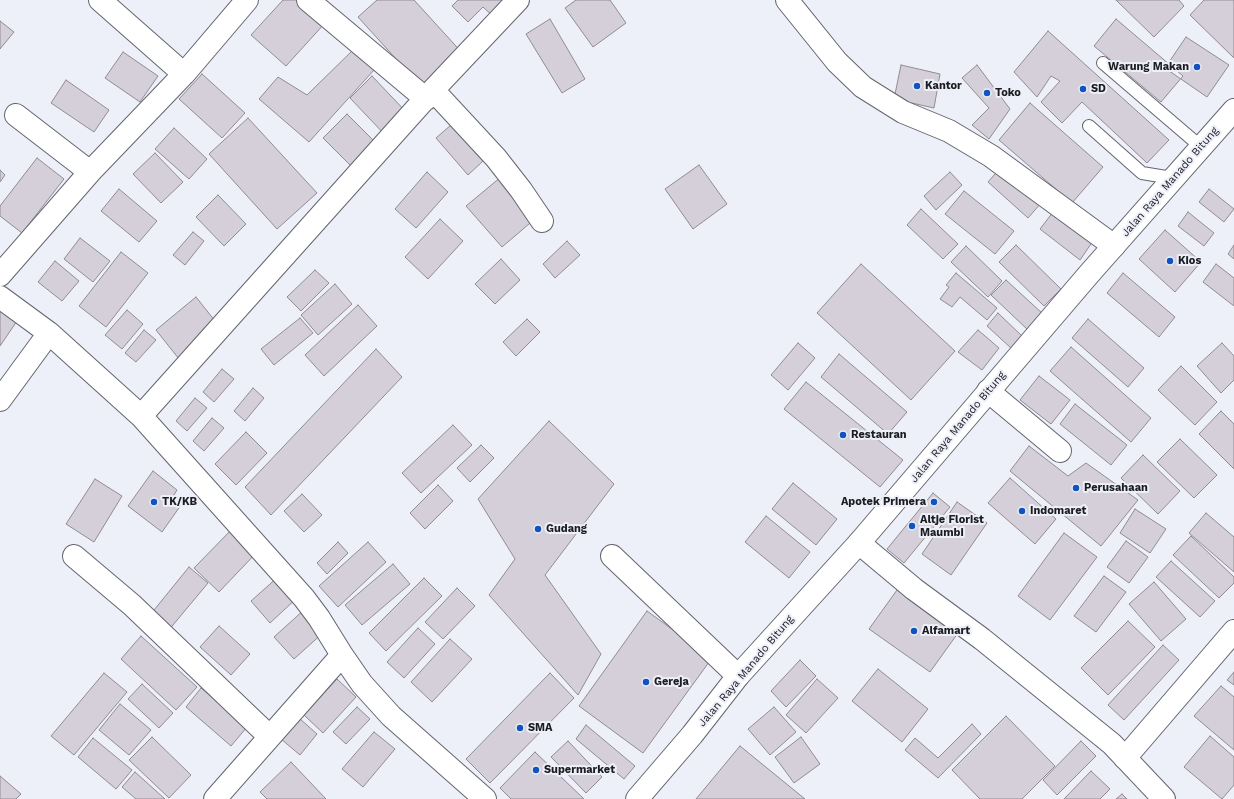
<!DOCTYPE html>
<style>
body{margin:0}
canvas{display:block;background:#edeff9}
</style>
<canvas width="1234" height="799"></canvas>
<script>
const g = document.querySelector('canvas').getContext('2d');
g.lineJoin = 'round';
function fillPath(path, color) { g.fillStyle = color; g.fill(path, 'evenodd'); }
const poly = rows => new Path2D(rows.map(r => 'M' + r).join(''));
function trace(path, color, width, dash) { g.strokeStyle = color; g.lineWidth = width; g.lineCap = dash ? 'butt' : 'round'; g.setLineDash(dash || []); g.stroke(path); }
function label(font, color, halo, rows, align = 'center') {
  g.font = font + ' "Work Sans",sans-serif'; g.lineWidth = 4; g.setLineDash([]); g.textBaseline = 'middle'; g.strokeStyle = halo; g.fillStyle = color; for (const [text, x, y, turn = 0] of rows) {
    g.save(); g.translate(x, y); g.rotate((+turn || 0) * Math.PI / 180); g.textAlign = isNaN(turn) ? turn : align; if (halo) g.strokeText(text, 0, 0); g.fillText(text, 0, 0); g.restore();
  }
}
const building = poly([
 [283,0,300,0,325,23,286,66,251,35,283,0],
 [377,0,414,0,465,56,426,92,358,17,377,0],
 [458,0,510,0,496,19,483,7,468,22,452,6,458,0],
 [576,0,610,0,626,23,593,47,565,8,576,0],
 [1116,0,1179,0,1184,6,1154,37,1116,0],
 [1204,0,1234,0,1234,58,1190,15,1204,0],
 [550,19,585,79,562,93,526,34,550,19],
 [1116,19,1183,76,1161,102,1094,46,1116,19],
 [0,21,14,32,0,49,0,21],
 [1048,31,1169,140,1147,163,1082,102,1062,123,1041,102,1060,81,1051,76,1037,97,1014,72,1048,31],
 [1186,37,1229,65,1207,97,1165,68,1186,37],
 [353,50,374,70,309,142,259,99,278,77,307,95,353,50],
 [123,52,158,76,140,102,105,78,123,52],
 [901,65,940,74,934,108,894,99,901,65],
 [977,65,1010,109,989,139,972,125,989,108,962,78,977,65],
 [202,74,245,113,222,138,179,99,202,74],
 [372,76,409,115,387,137,350,98,372,76],
 [66,80,109,110,94,132,51,103,66,80],
 [1030,103,1103,167,1072,203,999,140,1030,103],
 [347,114,379,146,355,170,323,138,347,114],
 [248,118,317,193,277,229,209,154,248,118],
 [451,125,483,161,468,175,436,138,451,125],
 [174,128,207,159,189,179,155,149,174,128],
 [155,153,183,182,161,203,133,174,155,153],
 [37,158,64,179,22,233,0,216,0,206,37,158],
 [699,165,727,204,693,229,665,189,699,165],
 [1002,166,1041,203,1028,218,988,182,1002,166],
 [0,170,5,175,0,182,0,170],
 [427,172,448,192,416,228,395,209,427,172],
 [950,172,962,185,936,210,924,196,950,172],
 [501,177,536,218,502,247,466,206,501,177],
 [119,189,157,221,139,242,101,211,119,189],
 [1209,189,1234,209,1224,222,1199,202,1209,189],
 [964,191,1014,231,995,254,945,214,964,191],
 [218,195,246,224,224,246,196,217,218,195],
 [921,209,958,244,943,259,907,225,921,209],
 [1053,212,1093,241,1080,260,1040,229,1053,212],
 [1188,212,1214,233,1204,246,1178,226,1188,212],
 [440,219,463,241,428,279,405,257,440,219],
 [1165,230,1201,262,1175,292,1139,259,1165,230],
 [193,232,204,241,185,265,173,255,193,232],
 [80,238,110,261,93,282,64,259,80,238],
 [567,241,580,255,555,278,543,264,567,241],
 [1016,245,1061,289,1044,306,999,262,1016,245],
 [1234,245,1234,259,1228,254,1234,245],
 [966,246,1002,281,988,297,951,262,966,246],
 [121,252,148,273,106,327,79,306,121,252],
 [501,259,520,280,495,304,475,284,501,259],
 [55,261,79,281,62,301,38,282,55,261],
 [861,264,955,351,911,400,817,313,861,264],
 [1216,264,1234,278,1234,306,1203,282,1216,264],
 [315,270,329,283,301,311,287,297,315,270],
 [956,273,997,308,987,320,960,297,952,307,940,299,949,287,946,285,956,273],
 [1123,273,1175,317,1159,337,1107,293,1123,273],
 [1006,280,1043,314,1028,330,991,295,1006,280],
 [335,284,352,304,318,335,301,315,335,284],
 [196,297,219,326,179,359,156,330,196,297],
 [358,305,377,326,324,376,305,355,358,305],
 [0,309,17,321,0,346,0,309],
 [127,310,143,324,122,349,105,335,127,310],
 [998,313,1023,337,1012,349,987,326,998,313],
 [300,318,313,333,274,365,261,349,300,318],
 [527,319,540,332,516,356,503,342,527,319],
 [1088,319,1144,368,1128,387,1072,338,1088,319],
 [144,330,156,340,136,362,125,353,144,330],
 [978,330,999,348,982,370,958,352,978,330],
 [798,343,815,358,788,390,771,375,798,343],
 [1222,343,1234,356,1234,380,1221,393,1197,366,1222,343],
 [1071,347,1151,418,1131,442,1050,371,1071,347],
 [376,349,402,377,271,515,245,487,376,349],
 [839,354,907,412,888,434,821,377,839,354],
 [1181,366,1217,402,1195,425,1158,390,1181,366],
 [222,369,234,379,214,402,203,392,222,369],
 [1039,376,1070,400,1051,424,1020,400,1039,376],
 [806,382,903,460,880,487,784,409,806,382],
 [253,388,264,398,245,421,234,411,253,388],
 [195,398,207,408,187,431,176,421,195,398],
 [1075,404,1127,445,1111,465,1060,424,1075,404],
 [1221,411,1234,424,1234,469,1199,434,1221,411],
 [212,418,224,428,204,451,193,441,212,418],
 [549,421,614,484,545,575,601,654,578,695,489,595,515,559,478,499,549,421],
 [453,425,472,445,421,493,402,473,453,425],
 [246,432,267,453,236,485,215,464,246,432],
 [1180,439,1217,475,1194,498,1157,462,1180,439],
 [481,445,494,458,470,482,457,468,481,445],
 [1029,446,1068,476,1086,463,1138,500,1101,546,1010,471,1029,446],
 [1143,455,1180,491,1158,514,1121,478,1143,455],
 [153,471,177,490,172,498,181,505,162,532,128,506,153,471],
 [1010,478,1056,519,1035,544,988,503,1010,478],
 [95,479,122,496,94,542,66,524,95,479],
 [793,483,837,519,816,545,772,509,793,483],
 [438,485,453,501,425,529,410,513,438,485],
 [933,493,950,507,904,563,887,549,933,493],
 [302,494,322,515,304,532,284,511,302,494],
 [957,502,987,523,951,575,922,554,957,502],
 [1135,509,1166,529,1150,553,1120,533,1135,509],
 [1206,513,1234,537,1234,572,1189,533,1206,513],
 [766,516,810,552,789,578,745,542,766,516],
 [235,526,259,550,219,592,194,568,235,526],
 [1064,533,1097,557,1050,620,1018,596,1064,533],
 [1191,536,1234,577,1234,583,1219,598,1173,555,1191,536],
 [1126,541,1148,557,1129,583,1107,567,1126,541],
 [338,542,348,553,327,574,317,563,338,542],
 [368,542,386,562,338,607,319,586,368,542],
 [1171,561,1215,601,1200,617,1156,577,1171,561],
 [393,564,410,584,362,625,345,605,393,564],
 [189,567,208,583,168,631,150,615,189,567],
 [279,576,298,597,270,623,251,601,279,576],
 [1104,576,1126,592,1096,632,1074,616,1104,576],
 [424,578,442,596,386,651,369,633,424,578],
 [1154,582,1186,619,1161,641,1129,604,1154,582],
 [457,588,475,606,443,639,425,622,457,588],
 [897,590,958,633,930,672,869,629,897,590],
 [305,609,325,631,294,659,274,637,305,609],
 [647,611,712,658,643,753,579,706,647,611],
 [1128,621,1155,647,1108,695,1081,668,1128,621],
 [219,626,250,654,231,675,200,647,219,626],
 [418,628,435,644,404,678,387,662,418,628],
 [141,636,197,687,176,710,121,659,141,636],
 [450,639,472,659,432,702,411,682,450,639],
 [1163,645,1179,660,1124,720,1108,705,1163,645],
 [800,660,816,676,786,707,771,691,800,660],
 [878,669,928,709,902,742,852,701,878,669],
 [1234,672,1234,685,1227,680,1234,672],
 [104,673,127,692,74,755,51,736,104,673],
 [550,673,574,698,490,783,466,759,550,673],
 [337,679,356,697,323,733,304,715,337,679],
 [817,679,838,698,806,733,786,715,817,679],
 [142,684,173,713,159,728,128,699,142,684],
 [1221,686,1234,697,1234,750,1194,716,1221,686],
 [201,688,247,727,231,746,186,707,201,688],
 [120,704,151,730,129,755,99,730,120,704],
 [357,707,370,719,346,744,333,732,357,707],
 [774,707,796,732,770,755,748,729,774,707],
 [1006,716,1055,766,1022,799,980,799,952,770,1006,716],
 [299,718,317,734,300,755,281,739,299,718],
 [972,724,981,734,938,778,905,750,915,738,938,758,972,724],
 [586,725,635,766,624,779,576,739,586,725],
 [374,732,395,749,363,787,342,769,374,732],
 [1210,736,1234,757,1234,785,1222,799,1184,767,1210,736],
 [152,737,191,775,169,798,129,760,152,737],
 [801,737,820,764,794,783,775,757,801,737],
 [93,738,132,770,116,789,78,757,93,738],
 [568,741,602,777,586,793,551,757,568,741],
 [1081,741,1096,756,1057,795,1043,780,1081,741],
 [740,746,805,799,696,799,740,746],
 [535,752,584,799,511,799,500,788,535,752],
 [291,762,326,799,267,799,260,792,291,762],
 [1091,771,1110,789,1100,799,1064,799,1091,771],
 [135,772,165,799,136,799,122,787,135,772],
 [0,776,21,794,16,799,0,799,0,776],
 [1122,794,1127,799,1116,799,1122,794]
]);
const service = poly([
 [1103,63,1200,146],
 [1089,126,1142,173,1172,178]
]);
const minor = poly([
 [100,0,184,74],
 [308,0,426,99],
 [787,0,837,62,863,87,903,112,949,131,991,156,1114,246],
 [433,90,496,158,521,190,542,221],
 [16,115,90,172],
 [0,275,90,172,184,74,247,0],
 [0,297,49,333,141,416,304,598,319,618,342,655],
 [988,391,1060,451],
 [0,400,49,333],
 [141,416,433,90,518,0],
 [74,556,132,605,269,736],
 [612,556,738,676],
 [1125,758,1234,631],
 [215,799,342,655,362,684,391,716,485,799]
]);
const tertiary = poly([
 [859,543,914,589,982,639,1112,744,1164,799]
]);
const trunk = poly([
 [637,799,692,735,738,676,859,543,1089,274,1234,110]
]);
const markers = [
 [1197,67,4,"#1254bf"],
 [917,86,4,"#1254bf"],
 [1083,89,4,"#1254bf"],
 [987,93,4,"#1254bf"],
 [1170,261,4,"#1254bf"],
 [843,435,4,"#1254bf"],
 [1076,488,4,"#1254bf"],
 [154,502,4,"#1254bf"],
 [934,502,4,"#1254bf"],
 [1022,511,4,"#1254bf"],
 [912,526,4,"#1254bf"],
 [538,529,4,"#1254bf"],
 [914,631,4,"#1254bf"],
 [646,682,4,"#1254bf"],
 [520,728,4,"#1254bf"],
 [536,770,4,"#1254bf"]
];
const poiNames = [
 ["Warung Makan",1189,67,"right"],
 ["Kantor",925,86],
 ["SD",1091,89],
 ["Toko",995,93],
 ["Kios",1178,261],
 ["Restauran",851,435],
 ["Perusahaan",1084,488],
 ["TK/KB",162,502],
 ["Apotek Primera",926,502,"right"],
 ["Indomaret",1030,511],
 ["Altje Florist",920,520],
 ["Maumbi",920,533],
 ["Gudang",546,529],
 ["Alfamart",922,631],
 ["Gereja",654,682],
 ["SMA",528,728],
 ["Supermarket",544,770]
];
const streetNames = [
 ["Jalan Raya Manado Bitung",1170,182,-49],
 ["Jalan Raya Manado Bitung",958,427,-50],
 ["Jalan Raya Manado Bitung",746,671,-50]
];
fillPath(building, '#d5cfd9');
trace(building, '#908b93', 1);
trace(service, '#64666e', 14);
trace(minor, '#64666e', 24);
trace(tertiary, '#64666e', 24);
trace(trunk, '#64666e', 24);
trace(service, '#fff', 12);
trace(minor, '#fff', 22);
trace(tertiary, '#fff', 22);
trace(trunk, '#fff', 22);
for (const [x, y, r, color] of markers) { const dot = new Path2D(); dot.arc(x, y, r, 0, 2 * Math.PI); g.fillStyle = color; g.fill(dot); trace(dot, '#edeff9', 1.5); }
label('bold 11px', '#1c1d20', '#edeff9', poiNames, 'left');
label('11px', '#1c1d20', '#edeff9', streetNames);
</script>
